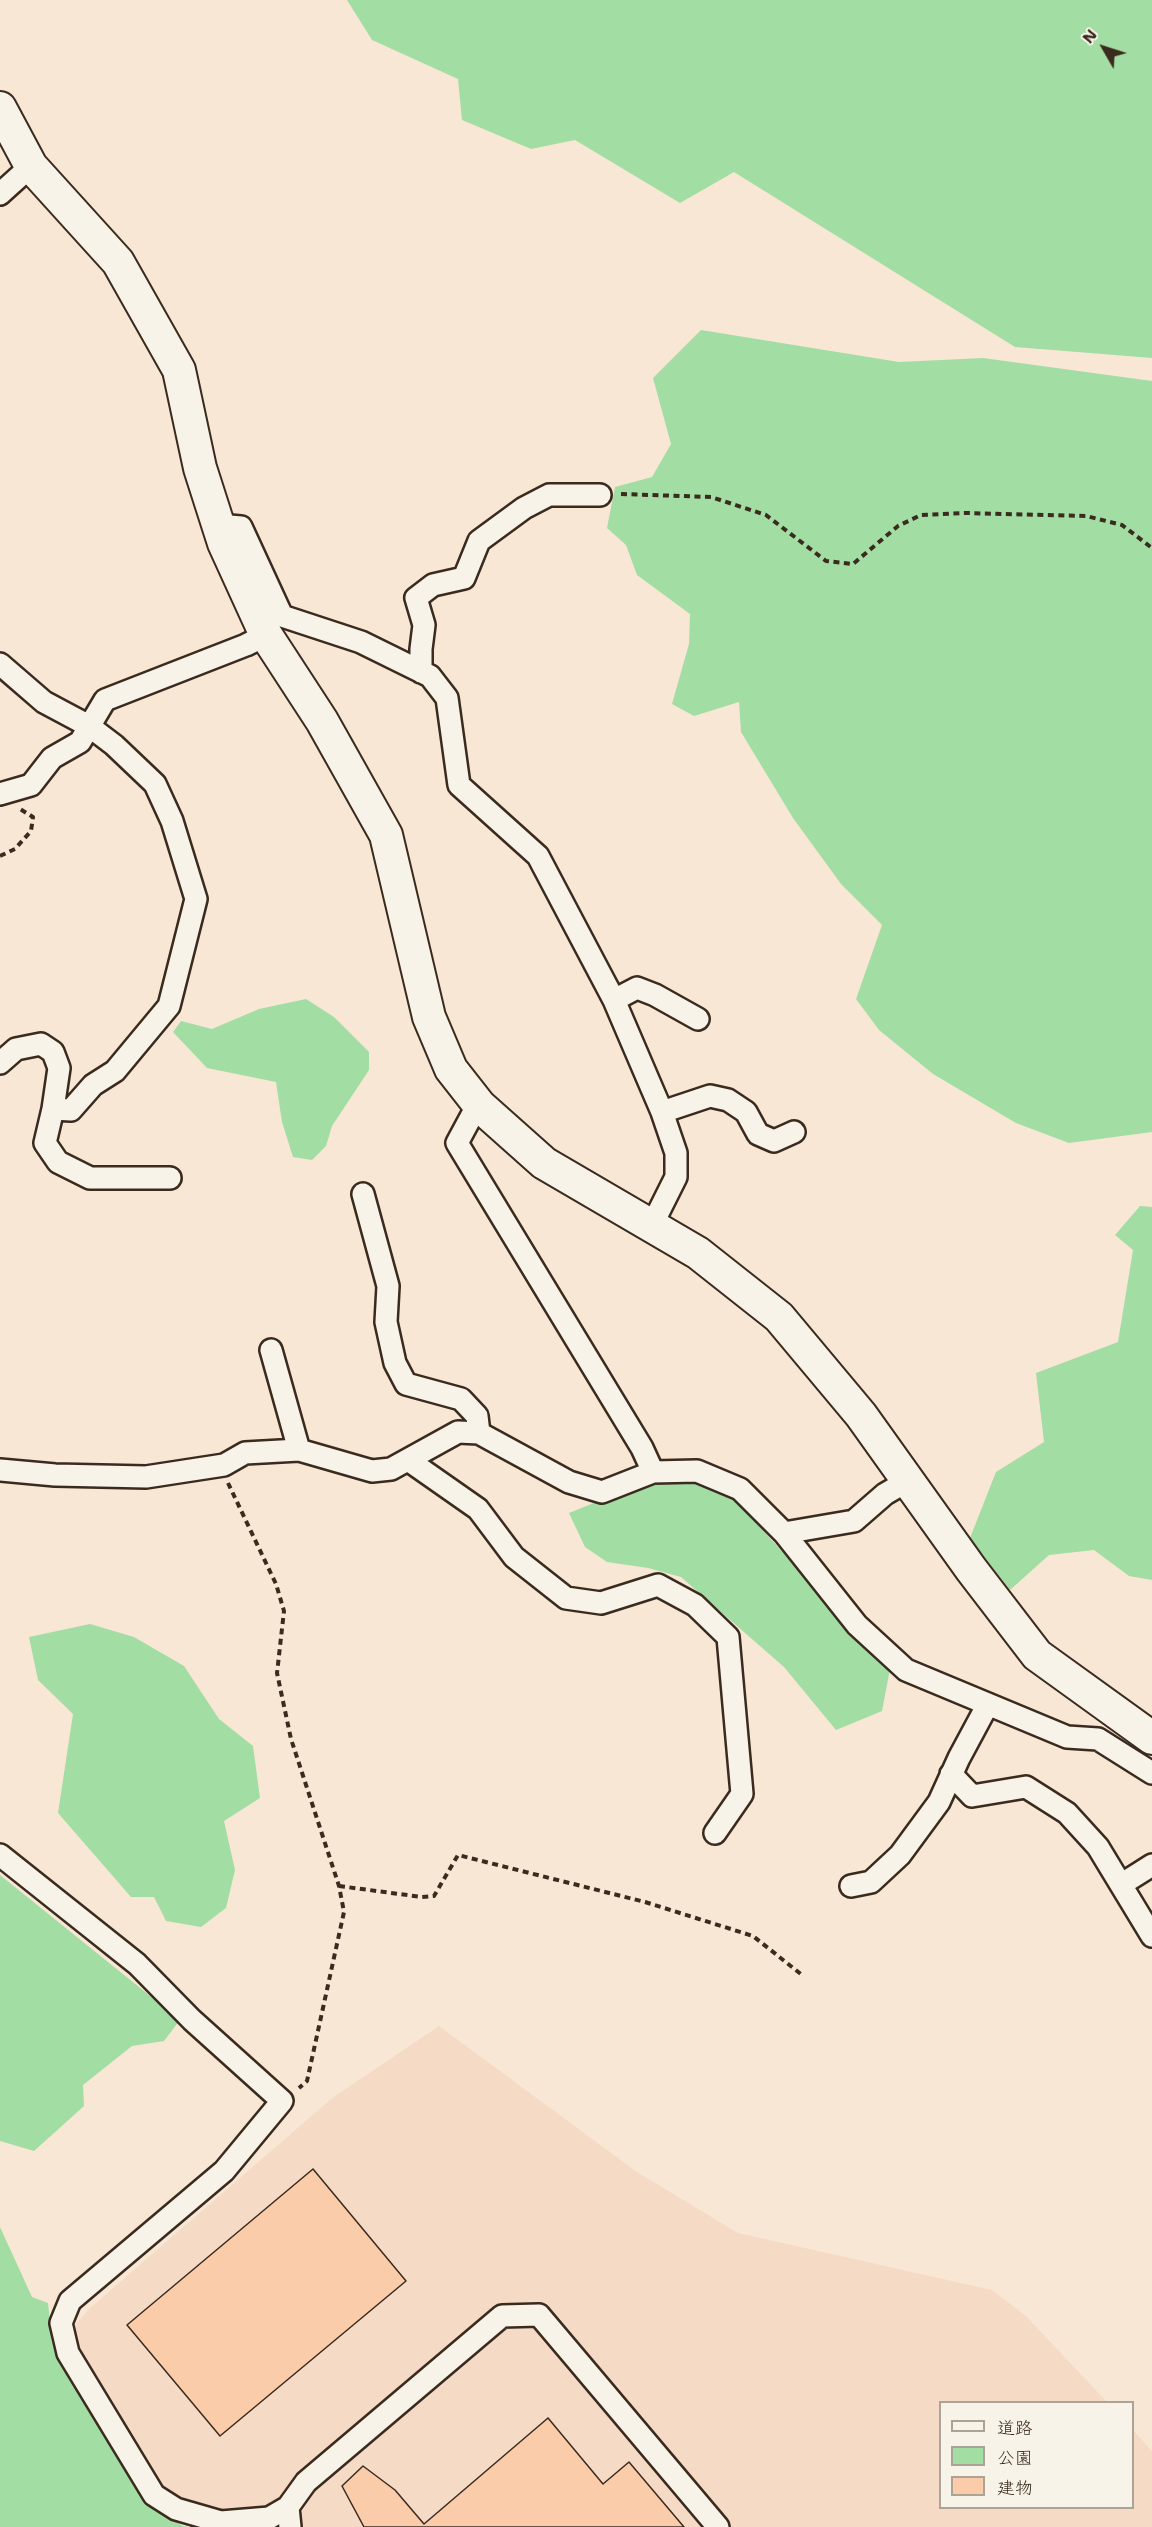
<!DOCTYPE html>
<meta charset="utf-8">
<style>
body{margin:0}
#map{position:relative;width:1152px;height:2527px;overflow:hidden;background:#f8e7d5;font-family:"Shantell Sans","Klee One",sans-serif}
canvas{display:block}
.legend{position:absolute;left:939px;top:2401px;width:195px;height:108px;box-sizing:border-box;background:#f7f3e8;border:2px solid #aca397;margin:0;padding:8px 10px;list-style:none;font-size:18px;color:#3b2a1e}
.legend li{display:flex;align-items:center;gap:12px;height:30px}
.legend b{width:30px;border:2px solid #aca397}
.north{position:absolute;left:1074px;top:18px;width:60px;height:60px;-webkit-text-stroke:4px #f7f3e8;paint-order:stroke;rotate:309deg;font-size:16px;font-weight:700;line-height:24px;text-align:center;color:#3b2a1e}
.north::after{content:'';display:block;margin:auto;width:21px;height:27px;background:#3b2a1e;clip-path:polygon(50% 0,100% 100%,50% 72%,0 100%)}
</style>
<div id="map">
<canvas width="1152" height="2527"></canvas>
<ul class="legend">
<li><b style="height:8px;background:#f7f3e8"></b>道路</li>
<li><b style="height:16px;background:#a2dda4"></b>公園</li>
<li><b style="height:16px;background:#fbccaa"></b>建物</li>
</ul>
<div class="north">N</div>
</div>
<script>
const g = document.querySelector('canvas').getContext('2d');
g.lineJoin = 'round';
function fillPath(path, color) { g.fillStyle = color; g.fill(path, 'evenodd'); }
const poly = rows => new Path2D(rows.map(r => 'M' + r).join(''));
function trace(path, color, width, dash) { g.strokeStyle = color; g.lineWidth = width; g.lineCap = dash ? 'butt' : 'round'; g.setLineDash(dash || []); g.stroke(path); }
const built = poly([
 [439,2026,637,2172,738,2233,992,2290,1026,2316,1107,2402,940,2402,940,2508,1132,2508,1133,2430,1152,2451,1152,2527,265,2527,256,2510,206,2511,159,2490,79,2355,75,2325,90,2308,331,2099]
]);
const green = poly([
 [347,0,1152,0,1152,358,1015,347,734,172,680,203,575,140,531,149,462,120,458,79,372,40],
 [701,330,899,362,983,358,1152,381,1152,1132,1069,1143,1016,1123,933,1074,879,1030,856,999,882,925,841,884,793,818,741,732,739,702,694,716,672,704,689,644,690,614,637,575,626,545,607,528,615,487,652,477,671,444,653,378],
 [306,999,334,1017,369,1052,369,1070,332,1126,326,1146,312,1160,293,1157,282,1122,276,1082,207,1068,173,1032,181,1021,212,1029,259,1009],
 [1140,1206,1152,1207,1152,1580,1129,1576,1094,1550,1049,1555,1010,1590,970,1538,996,1472,1044,1442,1036,1373,1118,1342,1133,1250,1115,1235],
 [656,1478,701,1483,734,1499,890,1669,882,1711,836,1730,784,1667,681,1577,648,1568,607,1562,585,1547,569,1513],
 [90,1624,134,1637,184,1666,219,1719,253,1746,260,1798,224,1821,235,1870,226,1908,201,1927,166,1921,154,1897,131,1897,58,1813,73,1714,38,1680,29,1637],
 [0,1875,180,2020,164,2041,132,2046,83,2085,84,2106,34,2151,0,2141],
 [0,2227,32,2297,48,2303,52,2342,149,2504,183,2526,189,2527,0,2527]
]);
const building = poly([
 [313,2169,406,2281,220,2436,127,2325,313,2169],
 [548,2418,603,2484,629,2462,684,2527,364,2527,342,2486,363,2466,395,2490,424,2524,548,2418]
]);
const path = poly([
 [621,494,711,497,766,515,826,561,853,564,898,526,921,515,965,513,1086,516,1122,525,1152,548],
 [0,856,15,849,31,831,33,817,20,809],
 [228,1483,276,1584,284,1611,277,1673,291,1739,339,1886,344,1912,307,2081,299,2088],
 [339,1886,422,1897,434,1896,458,1855,645,1902,753,1936,802,1975]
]);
const street = poly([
 [0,194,31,166],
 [218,525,241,527,282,616,361,642,430,676,447,698,459,785,538,856,614,1000,662,1112,676,1153,676,1177,652,1225],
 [0,664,44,702,89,726,114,745,155,784,172,821,196,899,169,1006,115,1071,93,1085,71,1110,53,1109],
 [421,672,421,649,424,625,416,598,433,585,464,578,479,541,524,508,549,495,600,495],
 [0,794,31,785,52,758,80,742,105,700,246,645,266,635],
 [614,1000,637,988,655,995,698,1019],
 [0,1063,16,1049,41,1044,53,1052,59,1068,53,1109,45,1143,58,1162,90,1178,170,1178],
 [662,1112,710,1096,728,1100,746,1112,758,1134,774,1141,794,1132],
 [363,1194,388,1286,386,1322,395,1363,406,1384,461,1399,477,1416,479,1433],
 [271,1350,299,1450],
 [408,1460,478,1509,514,1557,566,1598,601,1603,658,1585,695,1605,728,1637,742,1794,715,1833],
 [0,1470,55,1475,146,1477,224,1465,245,1453,299,1450,372,1471,391,1469,458,1432,479,1433,569,1482,602,1492,653,1472,642,1448,457,1143,471,1117,480,1106],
 [653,1472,697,1471,740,1489,784,1533,857,1625,906,1670,1067,1737,1098,1739,1152,1773],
 [784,1533,854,1521,885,1494,909,1480],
 [951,1774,972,1796,1026,1787,1067,1813,1098,1847,1152,1936],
 [0,1855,137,1964,192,2020,282,2101,224,2171,70,2301,61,2323,68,2353,154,2495,176,2509,221,2522,269,2518,288,2507],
 [1122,1884,1152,1865],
 [851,1886,871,1882,900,1855,939,1802,959,1758,988,1704],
 [290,2527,288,2507,306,2482,502,2316,539,2315,718,2527]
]);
const secondary = poly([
 [0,108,31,166,118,262,179,370,200,468,224,543,266,635,322,721,386,835,429,1017,451,1069,480,1106,544,1163,698,1253,779,1317,861,1415,971,1569,1037,1655,1152,1738]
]);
fillPath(built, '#f5dbc5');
fillPath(green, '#a2dda4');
fillPath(building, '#fbccaa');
trace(building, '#3b2a1e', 1.5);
trace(street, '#3b2a1e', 26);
trace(secondary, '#3b2a1e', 36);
trace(path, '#3b2a1e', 4, [6, 4.5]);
trace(street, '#f7f3e8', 21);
trace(secondary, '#f7f3e8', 32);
</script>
